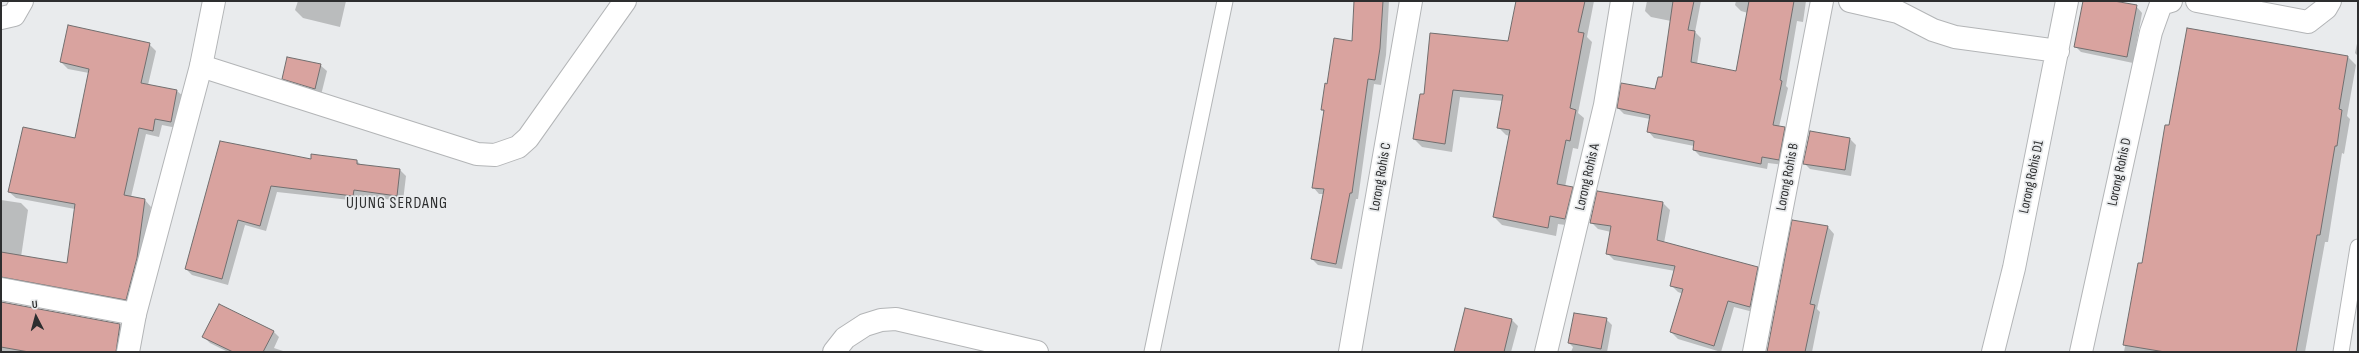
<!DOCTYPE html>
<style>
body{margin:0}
#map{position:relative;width:2359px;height:353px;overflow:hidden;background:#e9ebed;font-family:"Sofia Sans Condensed",sans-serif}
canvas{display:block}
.frame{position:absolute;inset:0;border:2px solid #2d2e2f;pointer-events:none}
.north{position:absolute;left:16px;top:297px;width:40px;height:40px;-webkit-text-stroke:3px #e9ebed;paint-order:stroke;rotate:354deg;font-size:11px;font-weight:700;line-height:16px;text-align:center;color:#2d2e2f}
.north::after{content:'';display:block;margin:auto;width:14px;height:18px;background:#2d2e2f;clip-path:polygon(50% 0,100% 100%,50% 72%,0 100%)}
</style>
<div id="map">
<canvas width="2359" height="353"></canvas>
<div class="frame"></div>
<div class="north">U</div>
</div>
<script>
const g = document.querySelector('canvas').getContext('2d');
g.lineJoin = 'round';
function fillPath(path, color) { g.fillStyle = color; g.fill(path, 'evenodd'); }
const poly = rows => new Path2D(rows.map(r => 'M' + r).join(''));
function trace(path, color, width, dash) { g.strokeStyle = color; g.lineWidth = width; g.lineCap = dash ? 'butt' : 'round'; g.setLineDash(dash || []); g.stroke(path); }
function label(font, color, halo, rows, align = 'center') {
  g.font = font + ' "Sofia Sans Condensed",sans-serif'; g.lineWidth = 3.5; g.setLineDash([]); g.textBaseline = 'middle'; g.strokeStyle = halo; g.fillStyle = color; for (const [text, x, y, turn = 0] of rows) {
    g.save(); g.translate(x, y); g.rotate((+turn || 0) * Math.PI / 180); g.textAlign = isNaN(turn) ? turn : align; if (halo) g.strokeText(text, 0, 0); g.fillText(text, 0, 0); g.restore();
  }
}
const shadow = poly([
 [298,1,346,1,340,27,303,18,295,10],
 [1355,1,1389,1,1386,55,1381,85,1374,84,1358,199,1356,199,1342,269,1318,265,1312,259,1324,194,1319,194,1313,187,1324,112,1322,110,1328,85,1353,42],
 [1518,1,1594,1,1587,37,1592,42,1578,113,1584,118,1578,149,1573,148,1565,187,1572,188,1580,196,1573,226,1558,224,1556,236,1502,225,1494,217,1510,136,1506,135,1498,127,1503,101,1460,97,1452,152,1422,147,1414,139,1425,95,1509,42],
 [1647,1,1701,1,1695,32,1701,38,1697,64,1737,72,1748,13,1741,11,1735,5,1736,1,1806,1,1803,22,1797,21,1786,86,1788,88,1779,127,1784,128,1790,134,1784,165,1768,163,1767,169,1700,156,1694,150,1694,146,1654,138,1648,131,1650,119,1624,114,1618,108,1656,90,1663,79,1671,21,1651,17,1645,11],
 [2084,1,2109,1,2136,6,2142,13,2133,63,2081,52,2075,46],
 [2188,29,2348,57,2356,65,2347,116,2350,119,2344,154,2342,153,2328,242,2325,242,2305,352,2124,352,2139,264,2143,264],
 [2358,39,2358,56,2355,53],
 [149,44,156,51,148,85,177,91,184,97,177,128,162,125,159,137,146,134,131,197,145,200,151,207,143,265,133,306,1,287,1,200,21,203,28,210,21,257,68,264,75,209,16,198,9,192,76,140,89,73,68,69,61,62],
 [320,65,327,71,321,95,289,85,283,78],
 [1810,132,1850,139,1856,145,1851,176,1810,169,1804,163],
 [221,142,312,160,357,161,361,165,400,170,406,176,403,201,359,196,359,201,277,192,266,231,245,225,228,285,192,275,186,269],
 [1598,192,1663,203,1670,210,1664,243,1757,268,1764,275,1757,313,1734,307,1721,352,1678,339,1671,332,1683,294,1678,292,1671,285,1675,271,1614,260,1607,253,1611,232,1598,229,1591,222],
 [1793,221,1828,227,1834,234,1817,309,1820,312,1812,352,1768,352],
 [1,303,120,325,127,332,123,352,1,352],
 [1606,319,1612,325,1607,352,1571,352,1573,347,1569,343],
 [1512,320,1518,326,1511,352,1455,352],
 [273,331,279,337,274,348,286,352,228,352,210,343,204,337]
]);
const building = poly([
 [1354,1,1383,1,1380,48,1375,80,1368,79,1352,193,1350,193,1336,264,1311,259,1324,189,1312,188,1324,110,1321,110,1325,83,1327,84,1334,38,1352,41,1354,1],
 [1516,1,1585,1,1578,32,1584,33,1570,108,1576,110,1570,141,1566,140,1557,184,1573,187,1565,219,1550,216,1548,228,1493,217,1510,130,1497,128,1503,95,1453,90,1445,144,1413,139,1420,94,1424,94,1430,33,1508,41,1516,1],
 [1673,1,1694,1,1688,30,1695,31,1691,62,1736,71,1749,1,1794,1,1780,80,1782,81,1773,125,1785,127,1779,160,1762,157,1761,164,1693,150,1694,141,1647,132,1650,115,1617,108,1621,83,1655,89,1658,77,1662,77,1673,1],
 [2083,1,2114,1,2137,5,2127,57,2074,47,2083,1],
 [68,25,150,43,141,83,177,90,171,122,155,119,153,131,139,128,124,195,145,199,137,258,126,300,1,277,1,252,67,263,75,204,8,192,23,127,75,138,89,69,60,62,68,25],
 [2187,28,2348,56,2339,109,2342,110,2337,146,2335,146,2320,235,2317,235,2296,352,2165,352,2123,345,2138,263,2142,263,2165,125,2169,125,2187,28],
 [287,57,321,64,315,89,282,79,287,57],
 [1810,131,1850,138,1845,170,1803,164,1810,131],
 [220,141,311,159,311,154,357,160,357,164,400,169,397,196,354,190,353,196,271,186,260,226,238,220,222,279,185,269,220,141],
 [1597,191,1663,202,1657,240,1758,267,1750,307,1728,301,1714,346,1670,332,1683,289,1670,286,1675,266,1606,254,1611,226,1590,223,1597,191],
 [1792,220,1828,226,1810,304,1815,305,1805,352,1767,352,1792,220],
 [1,302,120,324,116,352,29,352,1,347,1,302],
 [219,304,274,331,263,352,233,352,202,337,219,304],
 [1465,308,1512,319,1504,352,1454,352,1465,308],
 [1574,313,1607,318,1601,349,1568,343,1574,313]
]);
const service = poly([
 [1152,352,1225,1],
 [2341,352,2358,247]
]);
const minor = poly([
 [1850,1,1898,12,1933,30,1955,37,2058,51],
 [2197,1,2308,22,2326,8,2330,1],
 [1,18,14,15,22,1],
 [201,66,477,154,495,155,518,147,528,138,625,1],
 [1,289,135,314],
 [834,352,845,338,865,325,881,320,896,319,1037,352],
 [1350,352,1411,1],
 [1546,352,1605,105,1622,1],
 [1754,352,1822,1],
 [1993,352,2014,268,2067,1],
 [2081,352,2151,32,2161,4,2171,1]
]);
const secondary = poly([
 [128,352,135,314,201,66,214,1]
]);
const streetNames = [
 ["Lorong Rohis D",2120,172,-78],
 ["Lorong Rohis C",1381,177,-80],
 ["Lorong Rohis A",1588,177,-77],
 ["Lorong Rohis B",1788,177,-79],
 ["Lorong Rohis D1",2032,177,-78]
];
const quarterNames = [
 ["UJUNG SERDANG",397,204]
];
fillPath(shadow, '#0003');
fillPath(building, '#d9a39f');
trace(building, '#716e6e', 1);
trace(service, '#b3b5b7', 17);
trace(minor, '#b3b5b7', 24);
trace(secondary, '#b3b5b7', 24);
trace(service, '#fff', 15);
trace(minor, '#fff', 22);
trace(secondary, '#fff', 22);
label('14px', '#2d2e2f', '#e9ebed', streetNames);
g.letterSpacing = '1px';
label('16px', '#2d2e2f', '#e9ebed', quarterNames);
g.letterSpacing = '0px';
</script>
